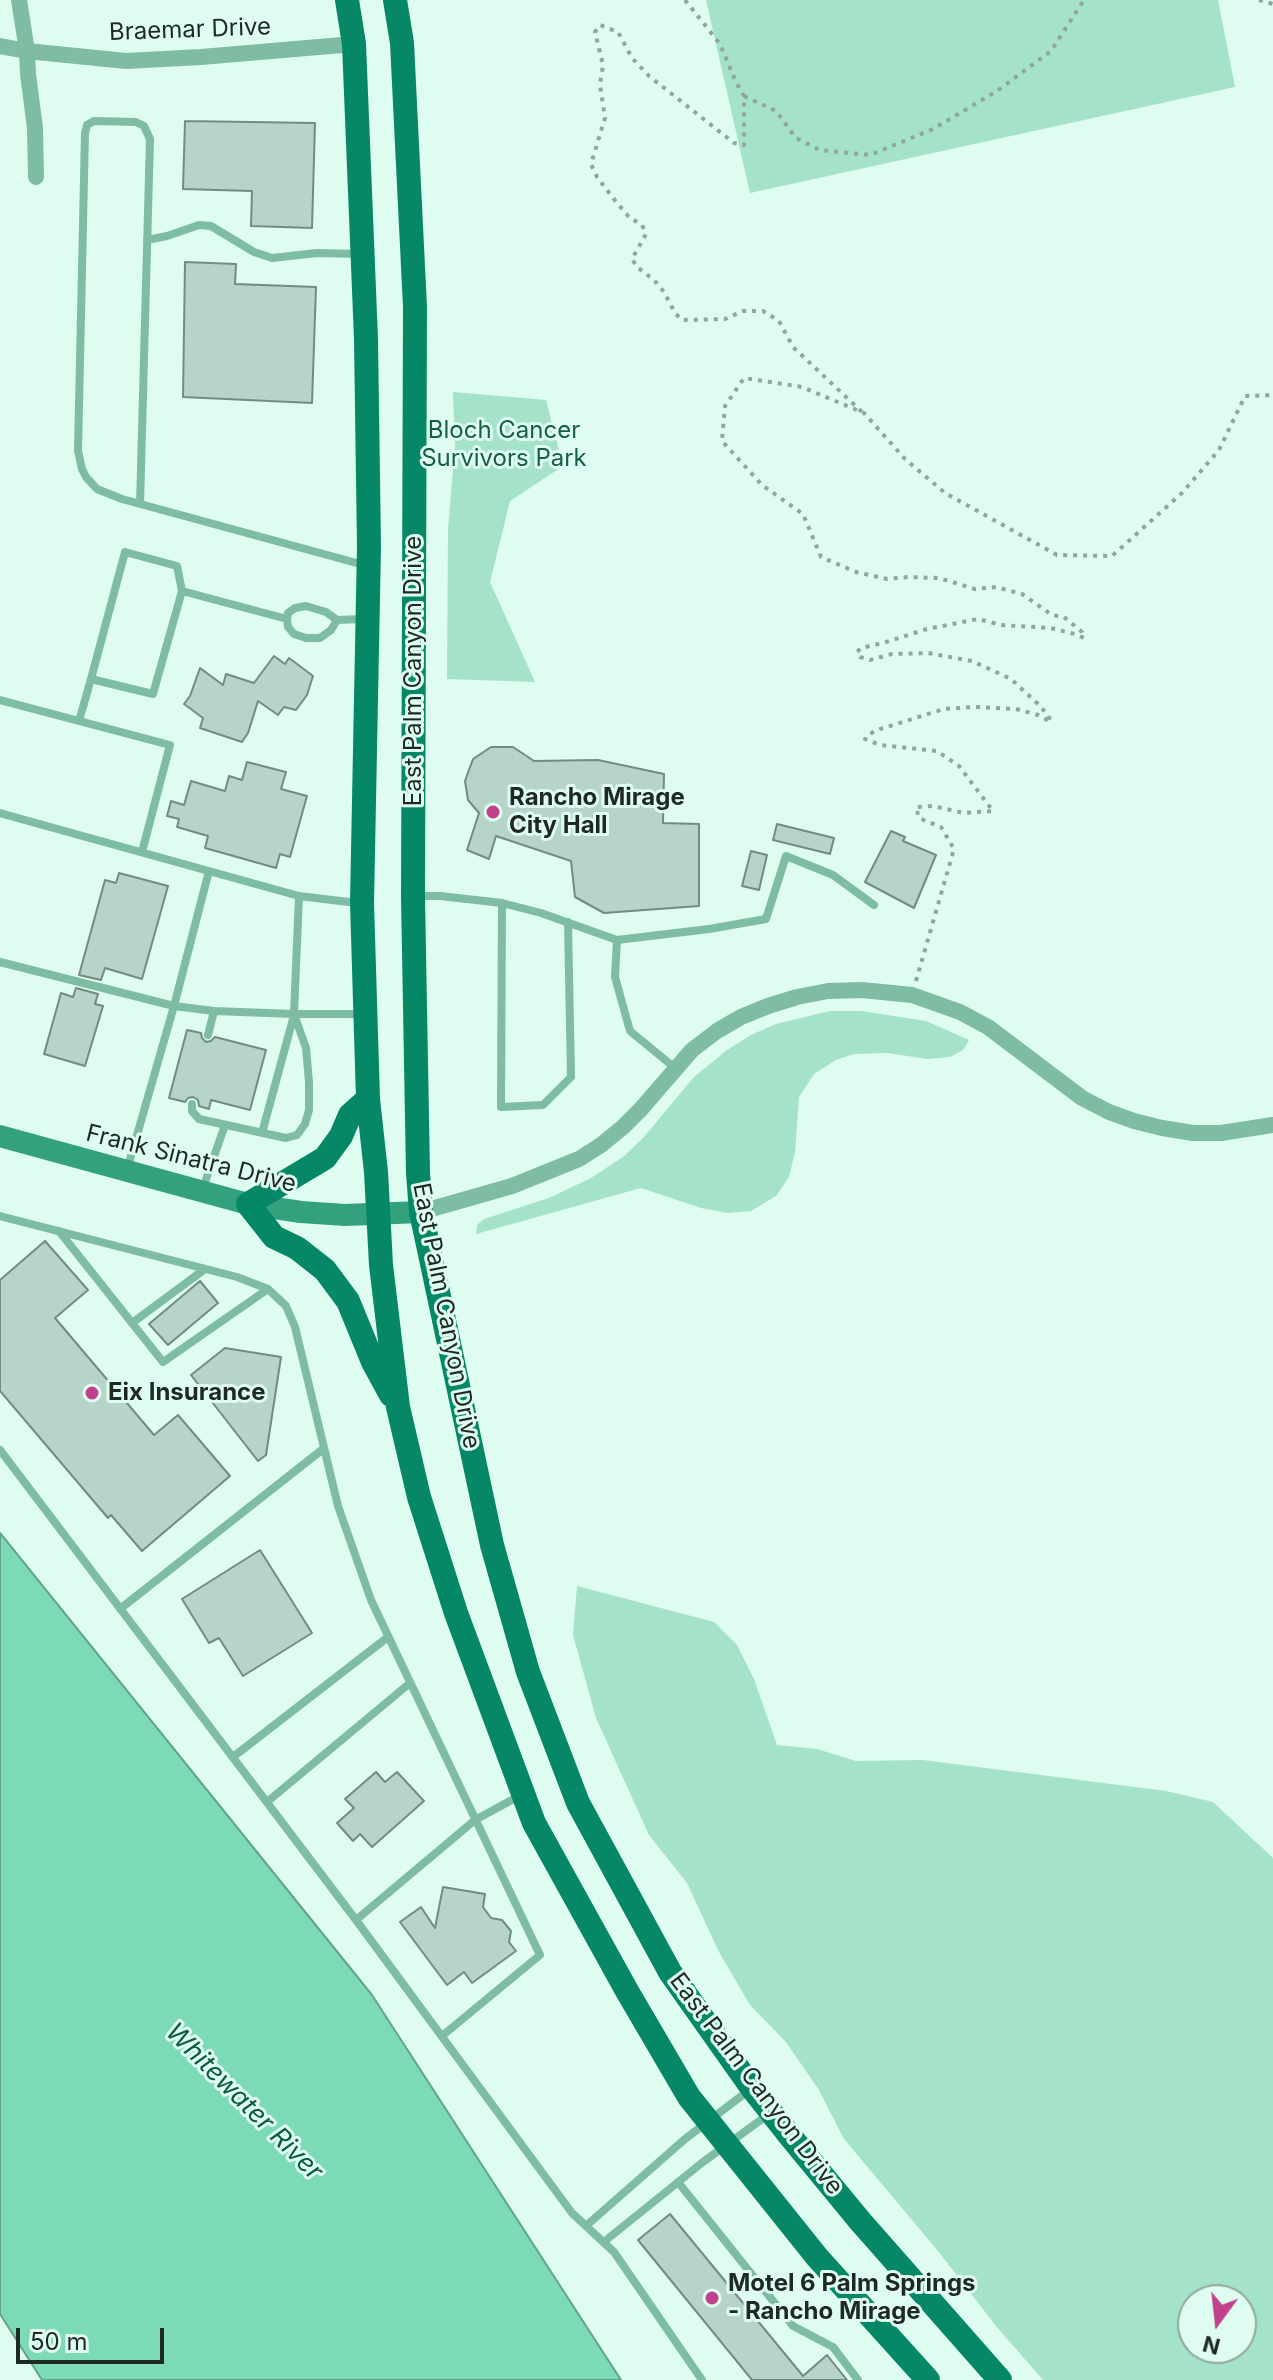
<!DOCTYPE html>
<style>
body{margin:0}
#map{position:relative;width:1273px;height:2380px;overflow:hidden;background:#defcef;font-family:Inter,sans-serif}
canvas{display:block}
.north{position:absolute;left:1177px;top:2284px;width:80px;height:80px;box-sizing:border-box;background:#defcef;border:2px solid #91a89e;border-radius:50%;rotate:195deg;font-size:22px;font-weight:700;line-height:32px;text-align:center;color:#1e2924}
.north::after{content:'';display:block;margin:auto;width:28px;height:36px;background:#c1418c;clip-path:polygon(50% 0,100% 100%,50% 72%,0 100%)}
.scale{position:absolute;left:16px;top:2328px;width:148px;height:36px;box-sizing:border-box;border:4px solid #1e2924;border-top:0;padding-left:10px;font-size:24px;line-height:28px;white-space:nowrap;color:#1e2924;-webkit-text-stroke:6px #defcef;paint-order:stroke}
</style>
<div id="map">
<canvas width="1273" height="2380"></canvas>
<div class="north">N</div>
<div class="scale">50 m</div>
</div>
<script>
const g = document.querySelector('canvas').getContext('2d');
g.lineJoin = 'round';
function fillPath(path, color) { g.fillStyle = color; g.fill(path, 'evenodd'); }
const poly = rows => new Path2D(rows.map(r => 'M' + r).join(''));
function trace(path, color, width, dash) { g.strokeStyle = color; g.lineWidth = width; g.lineCap = dash ? 'butt' : 'round'; g.setLineDash(dash || []); g.stroke(path); }
function label(font, color, halo, rows, align = 'center') {
  g.font = font + ' Inter,sans-serif'; g.lineWidth = 6; g.setLineDash([]); g.textBaseline = 'middle'; g.strokeStyle = halo; g.fillStyle = color; for (const [text, x, y, turn = 0] of rows) {
    g.save(); g.translate(x, y); g.rotate((+turn || 0) * Math.PI / 180); g.textAlign = isNaN(turn) ? turn : align; if (halo) g.strokeText(text, 0, 0); g.fillText(text, 0, 0); g.restore();
  }
}
const green = poly([
 [706,0,1218,0,1235,87,750,193],
 [453,392,546,400,563,466,510,501,490,582,535,682,447,679,448,529,455,446],
 [830,1011,861,1011,926,1021,969,1040,963,1050,950,1057,927,1059,888,1053,854,1054,836,1060,814,1074,799,1097,795,1152,789,1177,776,1196,751,1211,728,1213,701,1208,641,1188,476,1234,477,1225,484,1219,549,1198,591,1178,623,1157,644,1137,693,1078,727,1050,751,1035,776,1024],
 [577,1586,714,1622,737,1645,754,1679,777,1745,817,1749,856,1761,923,1760,1166,1791,1213,1802,1273,1858,1273,2380,1043,2380,996,2326,938,2251,844,2139,819,2090,786,2042,750,2005,719,1952,687,1883,649,1835,596,1718,573,1635],
 [1193,2300,1241,2300,1241,2348,1193,2348]
]);
const water = poly([
 [0,1533,372,1995,621,2380,42,2380,0,2314,0,1533]
]);
const building = poly([
 [185,121,315,123,312,228,251,226,252,191,183,189,185,121],
 [185,262,236,264,235,284,316,287,312,403,183,397,185,262],
 [274,656,285,664,289,658,313,676,307,695,296,710,284,707,278,715,258,701,248,733,242,742,200,728,203,718,184,704,190,696,200,668,223,685,226,674,254,683,274,656],
 [491,747,513,747,534,761,598,760,664,774,663,823,699,824,699,906,604,913,575,897,571,861,496,836,489,859,467,850,479,813,468,800,465,781,473,759,491,747],
 [247,762,286,772,281,789,307,796,290,857,280,854,276,868,205,848,208,836,177,827,179,819,167,816,171,801,184,805,191,781,225,791,229,776,242,780,247,762],
 [777,824,834,838,830,854,773,840,777,824],
 [891,831,905,837,903,841,936,855,914,908,865,882,891,831],
 [751,851,767,855,759,890,742,886,751,851],
 [119,873,168,886,142,979,105,968,101,980,79,975,105,880,116,883,119,873],
 [76,988,98,994,95,1004,103,1006,85,1066,44,1054,61,993,73,997,76,988],
 [187,1030,201,1033,202,1038,206,1042,211,1041,215,1037,266,1050,250,1110,211,1100,209,1109,199,1106,198,1100,193,1097,188,1098,185,1102,169,1098,187,1030],
 [45,1241,88,1290,55,1318,154,1435,178,1415,230,1476,142,1551,111,1515,108,1518,0,1391,0,1280,45,1241],
 [200,1281,218,1303,168,1345,149,1324,200,1281],
 [225,1348,281,1357,266,1455,258,1461,191,1375,225,1348],
 [260,1550,312,1633,243,1676,219,1638,209,1643,182,1599,260,1550],
 [376,1772,385,1782,397,1772,424,1801,372,1847,360,1834,353,1841,337,1823,354,1808,345,1799,376,1772],
 [443,1887,485,1894,483,1907,491,1918,502,1920,511,1931,509,1942,516,1951,472,1983,464,1972,447,1985,400,1922,421,1907,435,1928,443,1887],
 [670,2214,803,2376,827,2355,847,2380,752,2380,638,2240,670,2214]
]);
const path = poly([
 [685,0,720,44,736,82,744,96,744,145,734,143,649,76,632,58,618,32,600,25,595,32,603,65,600,85,605,118,591,164,597,177,617,203,629,217,642,225,646,234,632,259,637,267,654,280,664,292,675,313,682,320,725,319,743,311,763,311,779,321,793,347,862,412],
 [1259,0,1273,4],
 [744,96,776,111,796,138,820,150,870,155,933,129,997,91,1051,51,1084,0],
 [916,981,954,849,941,827,919,818,916,807,933,806,964,813,993,811,959,766,937,751,880,745,865,739,874,731,944,709,976,707,1016,709,1038,715,1051,722,1048,715,1038,704,1011,679,972,661,928,653,892,654,870,660,860,657,857,652,861,648,883,643,927,629,978,619,1001,625,1050,628,1075,634,1084,638,1082,632,1064,617,1052,615,1022,594,996,587,975,589,939,578,908,577,887,579,856,572,821,557,803,514,762,485,722,441,725,406,744,378,802,387,864,413,905,459,945,493,1057,555,1112,556,1182,493,1219,450,1245,396,1273,395]
]);
const service = poly([
 [147,240,167,236,199,225,211,226,254,252,272,258,317,253,359,254],
 [140,504,150,139,144,126,136,122,94,121,87,125,85,133,78,451,82,469,86,477,97,489,122,499,364,565],
 [337,620,331,630,320,638,306,638,294,634,288,627,287,619,288,613,295,608,306,606,326,612,337,620,363,619],
 [91,679,125,552,177,566,182,591],
 [0,700,170,745,142,852],
 [79,721,91,679,153,694,182,591,287,619],
 [0,813,299,896,357,903],
 [299,896,294,1014,361,1014],
 [416,896,440,896,502,903,541,913,617,940,615,977,630,1031,675,1068],
 [502,903,501,1107,543,1105,571,1077,568,922],
 [617,940,709,929,766,919,786,856,833,875,874,905],
 [0,962,174,1006,214,1011,294,1014],
 [208,1035,214,1011],
 [192,1104,192,1111,199,1119,286,1138,297,1135,305,1124,309,1110,309,1082,306,1048,294,1014],
 [262,1133,294,1015],
 [127,1170,174,1006,209,871],
 [202,1191,225,1125],
 [0,1216,237,1277,268,1289,286,1306,295,1327,338,1506,371,1600,540,1955,442,2036],
 [59,1231,163,1362,268,1289],
 [132,1323,205,1269],
 [0,1450,356,1920,572,2213,614,2252,702,2380],
 [120,1609,323,1449],
 [233,1757,388,1637],
 [267,1802,410,1683],
 [356,1920,475,1820,521,1795],
 [678,2182,793,2326,833,2347,858,2380],
 [587,2225,685,2139,748,2091],
 [605,2241,703,2162,769,2114]
]);
const minor = poly([
 [19,0,27,51,28,74,35,128,36,177],
 [0,46,27,51,126,61,201,57,354,44],
 [421,1212,512,1186,579,1159,601,1145,623,1127,641,1109,692,1050,717,1031,741,1017,768,1006,797,997,828,991,862,990,912,995,960,1012,988,1027,1082,1098,1109,1112,1134,1121,1162,1128,1193,1133,1221,1133,1273,1125]
]);
const secondary = poly([
 [0,1136,248,1204,301,1212,345,1215,421,1212]
]);
const primary = poly([
 [347,0,354,44,366,339,369,546,362,903,368,1099,376,1172,381,1265,398,1407,419,1497,456,1613,534,1823,627,1991,689,2097,817,2257,928,2380],
 [395,0,402,43,415,307,413,896,418,1173,421,1212,492,1545,528,1672,578,1803,670,1972,752,2088,790,2136,860,2221,1000,2380],
 [368,1099,350,1115,341,1136,325,1158,248,1204,274,1237,297,1248,325,1270,348,1301,373,1362,391,1395]
]);
const markers = [
 [493,812,8,"#c1418c"],
 [92,1393,8,"#c1418c"],
 [712,2298,8,"#c1418c"]
];
const streetNames = [
 ["Braemar Drive",190,30,-2],
 ["East Palm Canyon Drive",414,671,-90],
 ["Frank Sinatra Drive",191,1159,14],
 ["East Palm Canyon Drive",446,1316,79],
 ["East Palm Canyon Drive",756,2084,53]
];
const parkNames = [
 ["Bloch Cancer",504,431],
 ["Survivors Park",504,459]
];
const poiNames = [
 ["Rancho Mirage",509,798],
 ["City Hall",509,826],
 ["Eix Insurance",108,1393],
 ["Motel 6 Palm Springs",728,2284],
 ["- Rancho Mirage",728,2312]
];
const waterNames = [
 ["Whitewater River",244,2102,45]
];
fillPath(green, '#a4e2c9');
fillPath(water, '#7cdab7');
trace(water, '#60a58b', 2);
fillPath(building, '#b7d4c8');
trace(building, '#718c81', 2);
trace(path, '#90a69d', 4, [4, 6]);
trace(service, '#7ebda4', 8);
trace(minor, '#7ebda4', 16);
trace(secondary, '#34a17e', 22);
trace(primary, '#068766', 24);
for (const [x, y, r, color] of markers) { const dot = new Path2D(); dot.arc(x, y, r, 0, 2 * Math.PI); g.fillStyle = color; g.fill(dot); trace(dot, '#defcef', 3); }
label('24px', '#1e2924', '#defcef', streetNames);
label('24px', '#145f48', '#defcef', parkNames);
label('bold 24px', '#1e2924', '#defcef', poiNames, 'left');
label('italic 26px', '#0b5a44', '#defcef', waterNames);
</script>
